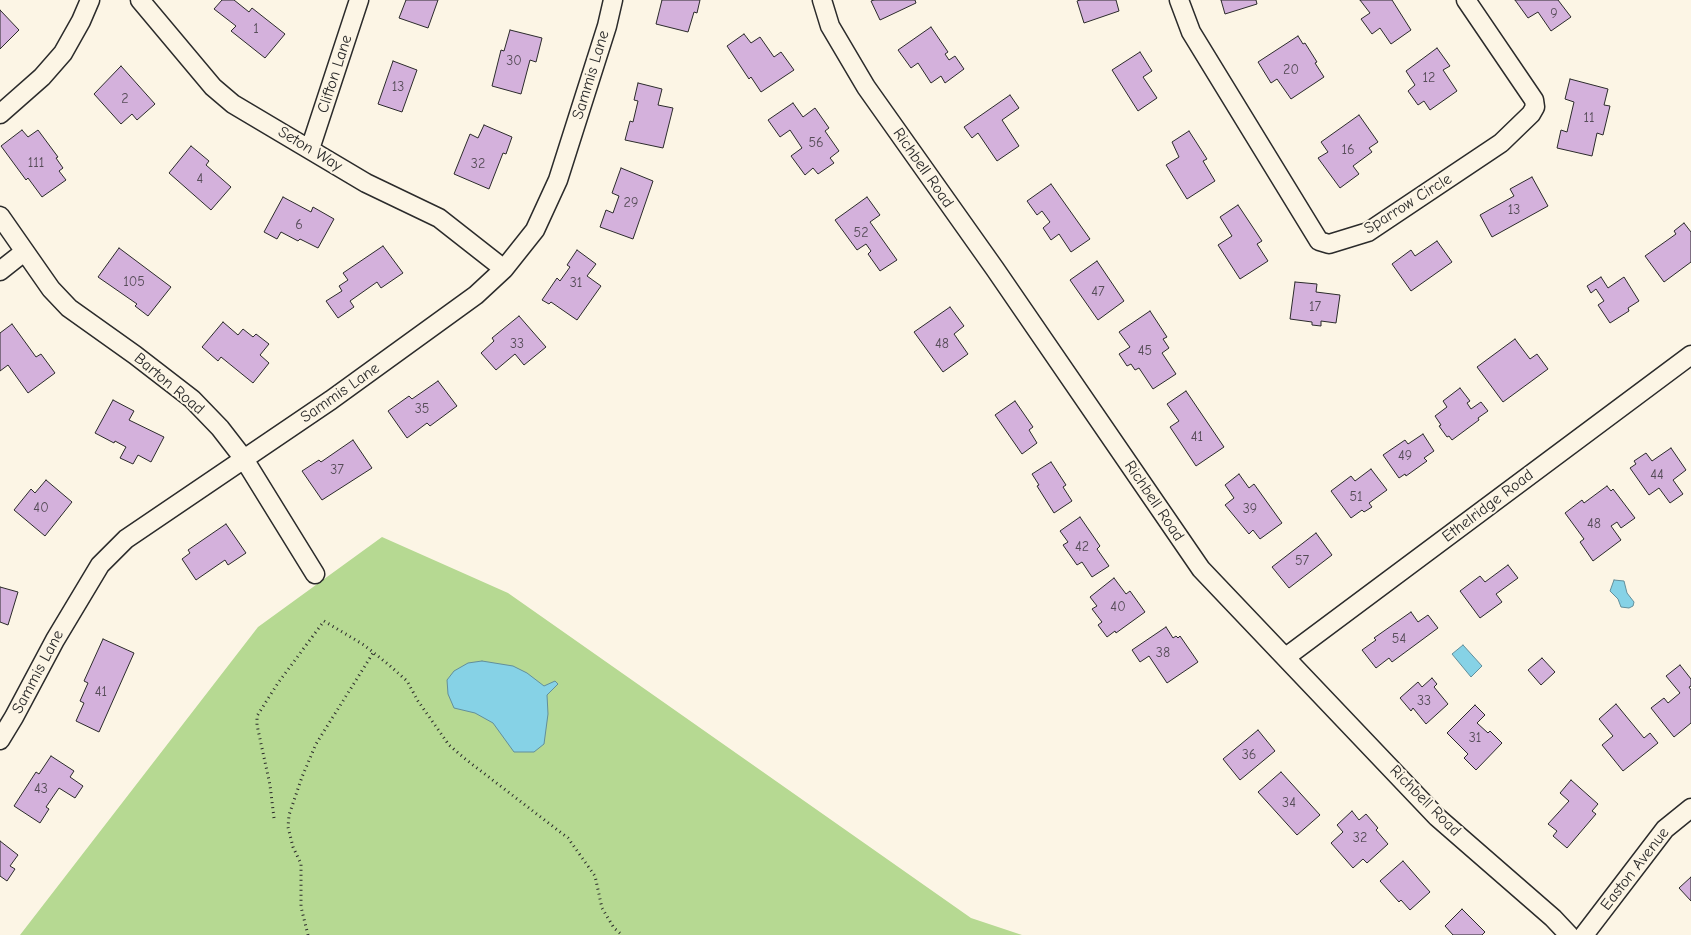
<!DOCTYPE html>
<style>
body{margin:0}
canvas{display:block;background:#fcf5e5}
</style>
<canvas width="1691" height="935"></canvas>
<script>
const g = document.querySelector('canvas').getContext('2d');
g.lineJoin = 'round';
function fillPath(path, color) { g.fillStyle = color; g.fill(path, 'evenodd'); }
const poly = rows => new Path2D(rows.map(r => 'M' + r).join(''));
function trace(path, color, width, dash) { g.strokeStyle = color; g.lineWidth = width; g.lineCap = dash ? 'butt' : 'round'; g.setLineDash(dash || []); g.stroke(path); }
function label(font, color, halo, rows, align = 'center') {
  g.font = font + ' "Comic Neue",sans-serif'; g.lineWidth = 4; g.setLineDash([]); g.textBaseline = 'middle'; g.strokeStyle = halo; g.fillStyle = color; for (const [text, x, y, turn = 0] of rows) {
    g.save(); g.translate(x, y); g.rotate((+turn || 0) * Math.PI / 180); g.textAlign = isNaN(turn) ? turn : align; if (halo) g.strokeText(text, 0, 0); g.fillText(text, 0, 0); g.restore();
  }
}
const green = poly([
 [382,537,508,593,971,918,1022,935,20,935,258,627]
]);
const water = poly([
 [1614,580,1624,581,1627,593,1634,602,1633,606,1629,608,1621,607,1618,599,1610,591,1614,580],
 [1463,645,1482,666,1471,677,1452,654,1463,645],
 [482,661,513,666,527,673,544,686,555,681,558,684,547,695,548,714,544,744,534,752,514,752,493,723,475,713,454,708,448,694,447,680,454,671,468,663,482,661]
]);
const building = poly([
 [222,0,234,0,249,12,252,8,285,34,265,58,231,31,236,26,214,9,222,0],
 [406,0,438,0,428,28,399,18,406,0],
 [662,0,700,0,697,13,694,12,688,32,656,24,662,0],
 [874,0,915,0,916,3,880,20,871,1,874,0],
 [1080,0,1116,0,1119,11,1084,23,1077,1,1080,0],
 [1221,0,1256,0,1257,4,1225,14,1221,0],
 [1360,0,1392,0,1411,30,1391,44,1380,28,1372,34,1361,19,1370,13,1360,0],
 [1515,0,1558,0,1571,17,1551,31,1538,12,1528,18,1515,0],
 [0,10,19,30,0,49,0,10],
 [931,27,948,52,945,54,949,60,955,56,964,69,945,83,941,76,931,83,918,63,911,68,898,50,931,27],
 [510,30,542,38,536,62,530,60,521,94,492,86,501,50,504,51,510,30],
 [744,34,751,43,760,37,774,57,781,52,794,70,761,92,751,77,749,79,727,46,744,34],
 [1298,36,1303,44,1305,43,1317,62,1315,63,1324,77,1291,99,1277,79,1271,83,1258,62,1298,36],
 [1437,48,1450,66,1443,70,1457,91,1430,110,1424,101,1418,105,1408,91,1415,85,1406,71,1437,48],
 [1140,52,1152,71,1143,77,1157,98,1138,111,1112,70,1140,52],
 [393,61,417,70,402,112,378,104,393,61],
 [121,66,155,104,137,120,132,114,121,124,94,94,121,66],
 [1570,79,1608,89,1604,105,1610,106,1603,135,1597,133,1592,156,1557,148,1561,130,1567,132,1574,102,1565,99,1570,79],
 [638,83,662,89,658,105,673,108,663,148,625,140,630,121,633,122,638,101,634,100,638,83],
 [1010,95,1019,108,1002,120,1019,146,997,161,978,133,972,138,964,127,1010,95],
 [793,103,803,117,815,108,829,128,825,131,839,151,830,158,834,163,818,174,813,168,805,175,791,156,802,148,790,130,780,137,768,120,793,103],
 [1359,115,1378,142,1369,148,1372,152,1353,166,1359,174,1340,188,1318,158,1328,152,1321,142,1359,115],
 [484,125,512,137,506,154,503,153,489,189,454,174,470,134,478,138,484,125],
 [22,130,28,137,38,130,58,157,56,158,63,168,59,171,66,180,42,197,28,178,26,180,1,146,22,130],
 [1189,131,1207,159,1203,161,1215,181,1187,199,1166,165,1179,157,1172,142,1189,131],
 [191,146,209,161,206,165,231,187,211,210,169,173,191,146],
 [621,168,653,181,633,239,600,227,606,210,613,213,619,196,612,193,621,168],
 [1532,177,1548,206,1492,237,1480,215,1514,196,1510,189,1532,177],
 [1051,184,1090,239,1071,252,1059,234,1051,240,1043,228,1050,222,1042,211,1037,215,1027,201,1051,184],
 [283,197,311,212,313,207,334,219,318,248,300,239,298,241,281,232,277,239,264,232,283,197],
 [867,197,880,215,870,222,897,260,880,271,868,254,871,251,866,244,857,250,835,220,867,197],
 [1238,205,1262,241,1257,244,1268,261,1240,279,1218,245,1232,236,1220,217,1238,205],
 [1684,223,1691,232,1691,262,1664,282,1645,256,1676,234,1674,231,1684,223],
 [1437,241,1452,262,1411,291,1392,264,1411,250,1415,256,1437,241],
 [383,246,403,273,381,288,377,282,350,301,354,307,338,318,326,301,342,291,339,286,348,280,343,273,383,246],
 [119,248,171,287,148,316,135,306,137,304,98,277,119,248],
 [577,250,596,264,587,276,601,286,577,320,551,302,549,304,542,300,557,278,560,281,570,267,567,265,577,250],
 [1097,261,1124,301,1098,320,1070,280,1097,261],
 [1601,277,1608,288,1624,277,1639,301,1628,308,1629,311,1610,323,1598,305,1604,301,1596,289,1591,293,1587,286,1601,277],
 [1295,282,1317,284,1316,292,1340,295,1336,323,1321,321,1321,326,1312,325,1312,322,1290,319,1295,282],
 [950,307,964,326,954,334,968,354,943,372,914,332,950,307],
 [1150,311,1167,337,1163,339,1169,348,1162,353,1176,374,1153,389,1139,368,1135,370,1131,364,1127,366,1119,354,1130,347,1119,332,1150,311],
 [519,316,546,347,524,365,515,354,496,370,481,353,494,341,492,338,519,316],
 [223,322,238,335,243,329,253,337,256,334,269,344,260,355,269,363,253,383,221,357,218,361,202,347,223,322],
 [12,324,36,357,41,354,55,373,28,393,8,365,0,371,0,333,12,324],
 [1515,339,1530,359,1537,354,1548,369,1503,402,1477,367,1515,339],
 [438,381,457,406,430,426,427,423,407,438,388,411,409,396,412,399,438,381],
 [1460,388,1470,401,1467,403,1471,409,1481,402,1488,411,1478,418,1479,420,1452,440,1449,436,1447,437,1439,426,1441,425,1435,416,1447,407,1443,401,1460,388],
 [1186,391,1224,447,1196,466,1170,427,1179,421,1167,404,1186,391],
 [113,400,134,411,129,420,164,437,151,462,138,455,133,464,120,458,126,447,115,441,114,443,95,433,113,400],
 [1015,401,1033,427,1029,430,1037,443,1022,454,995,415,1015,401],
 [1423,434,1434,451,1424,458,1427,461,1406,476,1405,474,1399,478,1383,455,1405,440,1408,444,1423,434],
 [353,440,372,468,322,500,302,471,319,460,321,462,353,440],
 [1671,448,1686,470,1673,480,1683,494,1670,503,1659,488,1649,495,1630,468,1636,464,1634,461,1646,453,1652,461,1671,448],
 [1051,462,1066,485,1063,487,1072,501,1054,513,1037,486,1039,485,1032,474,1051,462],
 [1371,469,1387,490,1369,503,1372,507,1364,512,1362,510,1351,518,1331,491,1351,476,1355,481,1371,469],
 [1239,474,1249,488,1254,484,1282,523,1260,539,1253,530,1249,534,1225,505,1234,498,1225,485,1239,474],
 [46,480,72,502,45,536,14,510,31,489,35,493,46,480],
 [1607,486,1611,491,1613,489,1635,518,1621,528,1617,522,1611,526,1621,540,1593,561,1580,542,1584,539,1565,513,1582,500,1584,503,1607,486],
 [1080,517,1100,546,1097,549,1109,566,1092,577,1082,562,1077,565,1063,545,1068,542,1060,531,1080,517],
 [226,524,246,553,228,565,225,560,196,580,182,559,190,553,188,550,226,524],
 [1316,533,1332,555,1289,588,1272,567,1316,533],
 [1508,565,1518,578,1496,594,1502,602,1480,618,1460,591,1480,576,1485,582,1508,565],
 [1114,578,1126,594,1130,591,1145,612,1116,633,1115,631,1107,637,1098,625,1102,622,1092,609,1097,606,1090,597,1114,578],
 [0,587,18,592,8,625,0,622,0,587],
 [1411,612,1418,622,1428,615,1438,628,1392,662,1389,658,1376,668,1362,650,1376,640,1374,638,1411,612],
 [1166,627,1173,638,1176,636,1178,638,1180,636,1198,662,1167,683,1149,656,1140,662,1132,650,1166,627],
 [103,639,134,653,99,732,76,721,84,703,80,701,88,683,84,681,103,639],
 [1542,658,1555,672,1541,685,1528,670,1542,658],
 [1680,665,1691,679,1691,686,1689,687,1691,690,1691,723,1674,737,1651,708,1664,698,1668,703,1680,693,1666,676,1680,665],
 [1432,678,1437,684,1434,687,1448,704,1426,724,1413,708,1411,711,1400,698,1418,682,1422,687,1432,678],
 [1616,704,1644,738,1650,733,1658,743,1623,771,1602,745,1613,736,1599,719,1616,704],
 [1475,705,1485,715,1477,723,1488,733,1490,731,1502,743,1476,770,1464,758,1468,754,1447,733,1475,705],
 [1258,730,1275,751,1240,780,1223,759,1258,730],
 [51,756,74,771,70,777,83,786,75,798,59,788,46,807,49,809,40,823,14,806,36,772,39,774,51,756],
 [1281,772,1320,815,1297,835,1258,792,1281,772],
 [1571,780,1598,804,1592,811,1596,814,1567,848,1553,836,1557,831,1548,824,1569,801,1560,793,1571,780],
 [1352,811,1359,820,1366,814,1378,828,1376,830,1388,844,1367,863,1363,859,1353,868,1331,843,1343,832,1337,825,1352,811],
 [0,841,18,855,10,866,15,869,7,881,0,876,0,841],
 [1403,861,1430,892,1410,910,1401,900,1399,902,1380,881,1403,861],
 [1691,877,1691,901,1679,888,1691,877],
 [1462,909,1485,932,1482,935,1453,935,1445,926,1462,909]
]);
const path = poly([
 [274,818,270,785,257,725,257,716,278,683,324,621,364,645,389,665,407,681,418,701,449,745,464,758,568,838,595,876,602,908,614,928,622,935],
 [308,935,301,907,301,864,293,847,288,827,289,815,302,777,316,744,373,653]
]);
const minor = poly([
 [140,0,213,87,233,104,366,183,439,218,504,269],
 [822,0,830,26,866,87,995,269,1201,569,1437,817,1553,918,1569,935],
 [1179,0,1191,32,1319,241,1329,244,1368,232,1501,143,1531,114,1535,107,1534,100,1466,0],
 [0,114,42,77,63,53,81,21,90,0],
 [310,149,359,0],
 [0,216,51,289,69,308,135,355,192,399,220,428,244,459,315,574],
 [0,271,24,252],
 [1286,657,1691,355],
 [0,740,14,717,55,640,100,565,126,539,331,400,476,295,504,269,535,230,558,180,607,26,613,0],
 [1584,935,1665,829,1691,808]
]);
const numberNames = [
 ["9",1554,14],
 ["1",256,29],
 ["30",514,61],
 ["20",1291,70],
 ["12",1429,78],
 ["13",398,87],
 ["2",125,99],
 ["11",1589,118],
 ["56",816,143],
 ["16",1348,150],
 ["111",36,163],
 ["32",478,164],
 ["4",200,179],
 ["29",631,203],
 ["13",1514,210],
 ["6",299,225],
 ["52",861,233],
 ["105",134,282],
 ["31",576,283],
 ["47",1098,292],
 ["17",1315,307],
 ["33",517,344],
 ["48",942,344],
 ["45",1145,351],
 ["35",422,409],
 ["41",1197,437],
 ["49",1405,456],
 ["37",337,470],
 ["44",1657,475],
 ["51",1356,497],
 ["40",41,508],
 ["39",1250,509],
 ["48",1594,524],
 ["42",1082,547],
 ["57",1302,561],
 ["40",1118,607],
 ["54",1399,639],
 ["38",1163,653],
 ["41",101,692],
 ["33",1424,701],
 ["31",1475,738],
 ["36",1249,755],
 ["43",41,789],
 ["34",1289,803],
 ["32",1360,838]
];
const streetNames = [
 ["Clifton Lane",335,74,-72],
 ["Sammis Lane",591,75,-73],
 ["Seton Way",310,149,31],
 ["Richbell Road",923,168,55],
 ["Sparrow Circle",1408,204,-32],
 ["Barton Road",169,384,40],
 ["Sammis Lane",340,393,-35],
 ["Richbell Road",1154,501,56],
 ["Ethelridge Road",1488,506,-37],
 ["Sammis Lane",38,672,-62],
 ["Richbell Road",1425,801,45],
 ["Easton Avenue",1635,869,-52]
];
fillPath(green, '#b6d992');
fillPath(water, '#86d2e6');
trace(water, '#628f9b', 1);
fillPath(building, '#d4b1dc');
trace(building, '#2b2b2b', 1);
trace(minor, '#2b2b2b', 21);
trace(path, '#2b2b2b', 3, [1, 4]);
trace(minor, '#fcf5e5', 18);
label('14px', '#554c57', null, numberNames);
label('16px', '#2b2b2b', '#fcf5e5', streetNames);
</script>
